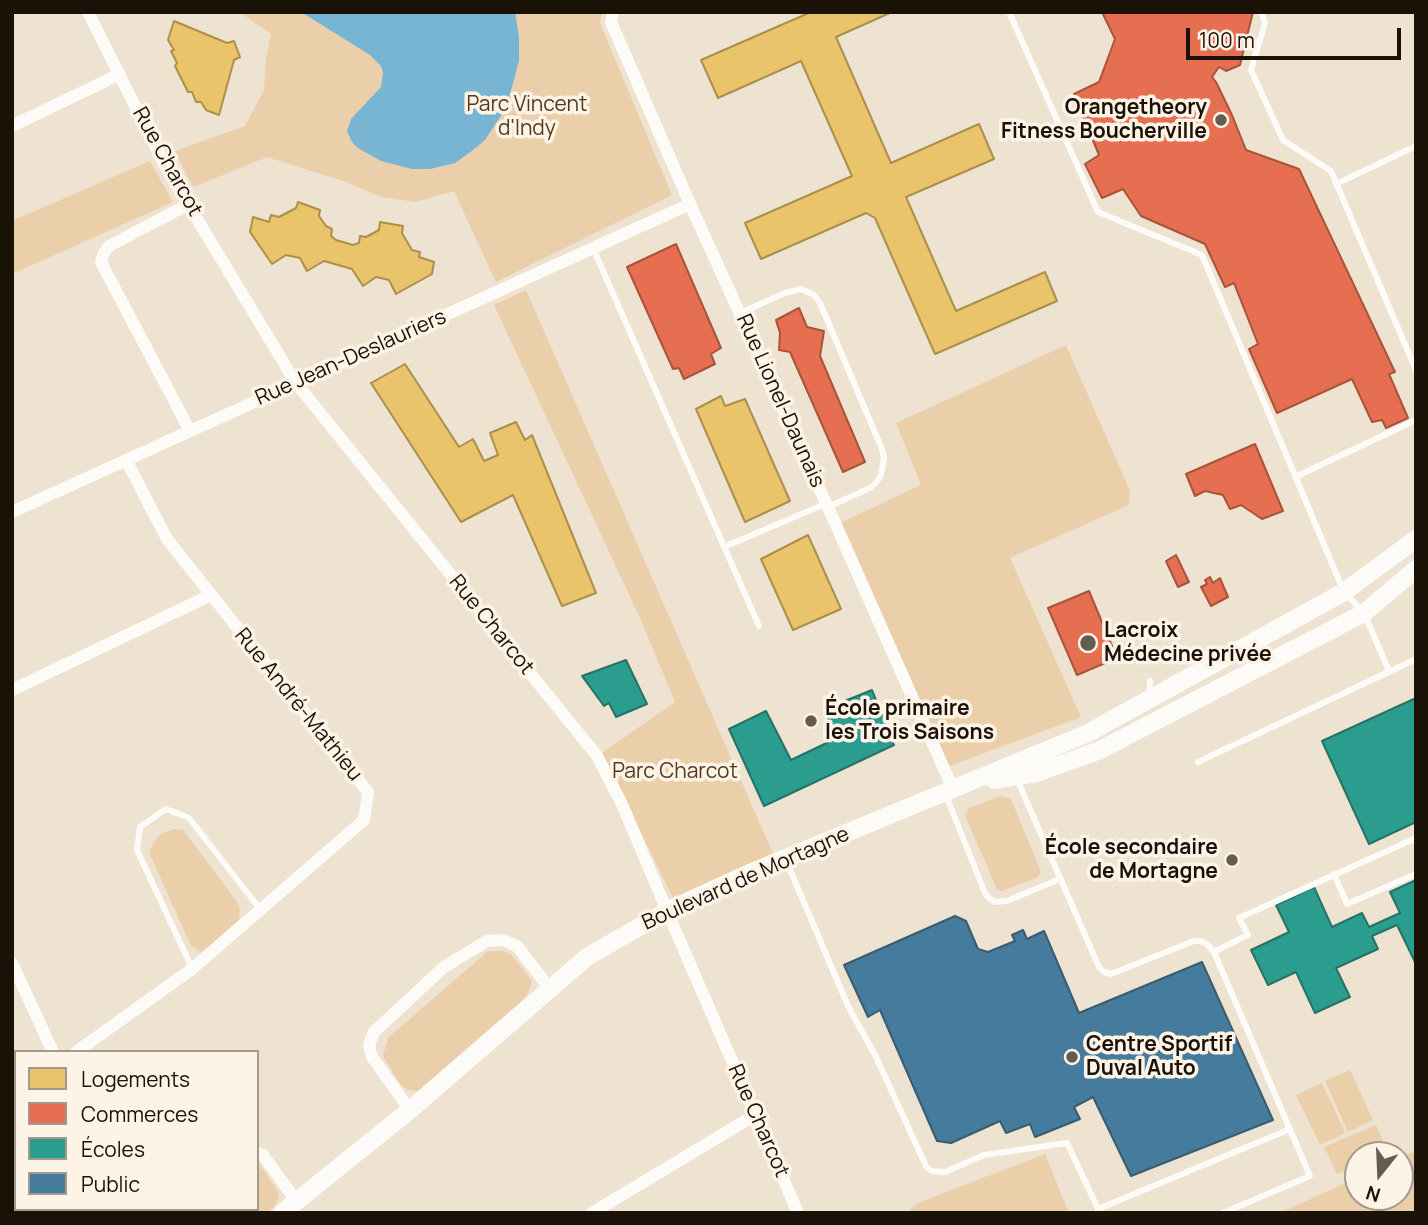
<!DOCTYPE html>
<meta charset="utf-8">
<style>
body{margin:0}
#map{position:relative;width:1428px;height:1225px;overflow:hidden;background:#eee2d1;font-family:Manrope,sans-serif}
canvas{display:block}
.frame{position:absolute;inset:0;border:14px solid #1b1207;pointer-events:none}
.legend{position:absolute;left:14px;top:1050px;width:245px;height:161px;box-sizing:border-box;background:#fdf3e6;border:2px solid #a3998d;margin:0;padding:9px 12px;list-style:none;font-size:21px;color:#1b1207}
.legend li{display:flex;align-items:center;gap:14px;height:35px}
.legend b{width:35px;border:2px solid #a3998d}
.north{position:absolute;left:1344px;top:1141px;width:70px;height:70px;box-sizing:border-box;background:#fdf3e6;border:2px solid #a3998d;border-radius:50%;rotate:198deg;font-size:19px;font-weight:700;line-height:28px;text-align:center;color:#1b1207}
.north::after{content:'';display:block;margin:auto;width:24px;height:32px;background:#655b4e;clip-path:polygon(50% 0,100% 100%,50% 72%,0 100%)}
.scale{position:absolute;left:1186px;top:28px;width:215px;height:32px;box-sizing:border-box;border:4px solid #1b1207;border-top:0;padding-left:9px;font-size:21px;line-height:24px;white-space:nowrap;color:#1b1207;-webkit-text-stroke:5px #fdf3e6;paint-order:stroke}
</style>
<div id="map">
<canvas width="1428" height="1225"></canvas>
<div class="frame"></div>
<ul class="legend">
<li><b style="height:19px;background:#e9c46a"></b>Logements</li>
<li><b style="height:19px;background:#e76f51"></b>Commerces</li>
<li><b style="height:19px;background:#2a9d8f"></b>Écoles</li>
<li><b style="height:19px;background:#457b9d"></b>Public</li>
</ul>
<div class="north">N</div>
<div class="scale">100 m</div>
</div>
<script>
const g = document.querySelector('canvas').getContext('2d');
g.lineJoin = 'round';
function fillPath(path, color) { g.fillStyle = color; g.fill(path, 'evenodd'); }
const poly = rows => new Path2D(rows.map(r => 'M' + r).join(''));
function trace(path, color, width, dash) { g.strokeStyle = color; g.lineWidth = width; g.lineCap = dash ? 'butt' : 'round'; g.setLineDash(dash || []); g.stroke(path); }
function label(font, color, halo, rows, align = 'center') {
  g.font = font + ' Manrope,sans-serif'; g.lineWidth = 7; g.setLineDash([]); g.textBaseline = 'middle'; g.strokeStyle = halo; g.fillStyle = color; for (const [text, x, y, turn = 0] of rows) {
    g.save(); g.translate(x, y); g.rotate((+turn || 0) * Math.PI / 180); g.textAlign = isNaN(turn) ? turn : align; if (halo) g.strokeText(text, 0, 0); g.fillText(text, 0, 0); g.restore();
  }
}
const green = poly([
 [239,12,602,12,600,23,672,195,496,282,454,191,415,202,381,197,346,182,267,157,193,187,175,151,245,126,264,90,266,58,271,34],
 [150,161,173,202,12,274,12,221],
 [526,290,774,856,674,900,602,753,675,702,640,618,494,305],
 [1066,345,1130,491,1129,505,1010,558,1081,717,944,768,836,525,921,485,896,423],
 [1001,796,1011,799,1041,872,1038,877,1002,891,998,890,996,887,965,815,969,808],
 [175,829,183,830,235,899,240,908,239,920,202,952,191,946,149,852,154,842,162,833],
 [488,951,502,951,512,955,531,980,531,986,526,997,418,1091,408,1090,400,1084,383,1056,388,1038],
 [1350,1070,1373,1120,1348,1132,1325,1081],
 [1322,1083,1345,1133,1320,1145,1296,1095],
 [1376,1125,1388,1152,1381,1155,1358,1155,1358,1165,1337,1174,1324,1147],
 [1416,1150,1416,1213,1280,1213,1358,1177,1358,1197,1400,1197,1400,1158],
 [1045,1154,1069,1213,912,1213,910,1209,918,1203],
 [257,1164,260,1165,278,1191,279,1196,274,1207,266,1213,162,1213,167,1209,257,1209]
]);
const water = poly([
 [301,12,515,12,519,37,519,61,510,94,504,111,485,140,473,150,455,163,430,169,412,169,381,161,358,148,352,142,347,131,351,119,381,87,383,73,381,66,370,55]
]);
const homes = poly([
 [811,12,892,12,836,37,891,163,979,124,994,159,906,197,956,311,1045,272,1057,301,935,354,875,218,866,213,761,259,745,223,852,176,801,61,718,98,701,60,811,12],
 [174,21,227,43,234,41,240,57,234,60,219,115,206,110,201,102,196,102,192,92,188,92,175,66,177,63,171,51,174,50,168,40,174,21],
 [298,202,320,210,319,216,326,226,332,229,331,236,336,240,353,245,359,243,360,236,366,237,379,230,380,222,403,226,402,233,412,250,420,252,419,257,434,262,432,274,396,294,389,280,376,277,363,286,352,269,324,261,307,271,300,258,286,255,272,264,250,232,253,217,269,222,271,215,279,217,296,208,298,202],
 [405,364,459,447,473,439,484,461,498,455,490,433,516,422,525,440,532,435,596,593,562,606,513,495,461,522,371,383,405,364],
 [721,396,725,406,745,399,790,501,745,522,696,409,721,396],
 [808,535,841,609,793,630,761,559,808,535]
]);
const shops = poly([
 [1102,12,1253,12,1240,65,1226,71,1219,67,1212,77,1216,82,1232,115,1246,150,1299,169,1395,372,1389,374,1408,418,1386,428,1382,420,1372,422,1352,379,1277,413,1249,349,1258,344,1234,283,1225,287,1205,244,1141,216,1123,189,1102,198,1085,164,1099,155,1074,94,1099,82,1115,39,1102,12],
 [676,244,721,348,711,354,715,364,684,379,679,368,673,369,627,267,676,244],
 [799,308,807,327,824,331,820,356,865,462,843,472,790,352,779,350,780,333,776,320,799,308],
 [1255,444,1283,511,1262,519,1241,505,1230,509,1223,495,1205,491,1195,496,1186,474,1255,444],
 [1176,555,1189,582,1178,587,1166,561,1176,555],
 [1210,577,1213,583,1220,578,1228,597,1211,606,1201,587,1207,584,1205,580,1210,577],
 [1089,591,1117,658,1077,675,1048,608,1089,591]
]);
const schools = poly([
 [626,660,647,704,616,717,609,703,604,706,582,676,626,660],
 [872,690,894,745,764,806,729,729,766,711,791,760,835,739,825,709,872,690],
 [1416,698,1416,822,1369,844,1322,741,1416,698],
 [1416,880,1416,964,1397,925,1372,936,1378,949,1336,968,1350,997,1315,1013,1296,972,1268,985,1251,950,1289,932,1276,905,1314,887,1332,927,1362,913,1369,927,1400,913,1390,892,1416,880]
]);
const public = poly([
 [955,916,966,921,978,949,988,952,1015,941,1012,935,1023,930,1027,939,1044,931,1079,1013,1202,962,1273,1120,1131,1176,1093,1097,1074,1107,1080,1119,1035,1137,1030,1124,1006,1133,1000,1121,951,1143,937,1141,880,1010,868,1017,844,965,955,916]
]);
const lane = poly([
 [1009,12,1098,212,1202,255,1344,592,1364,613,1389,671],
 [1261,12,1265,23,1251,70,1283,140,1331,171,1416,370],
 [1336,184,1416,146],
 [593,248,759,626],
 [740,313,785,293,801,289,814,295,820,303,882,449,884,458,881,475,876,483,870,488,828,507],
 [1295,477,1416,420],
 [724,547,825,504],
 [1149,697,1150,681],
 [1198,762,1416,659],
 [1016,777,1099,967,1104,972,1111,974,1194,941,1200,941,1207,944,1214,952,1248,935,1239,918,1416,838],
 [945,793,985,893,990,899,995,902,1007,901,1060,879],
 [786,860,848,1006,876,1057,926,1166,931,1171,945,1172,984,1155,1067,1143,1100,1213],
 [1334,874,1347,904,1416,874],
 [1214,952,1310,1176,1223,1213],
 [192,968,137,850,140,827,166,809,189,818,260,909],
 [1098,1209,1290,1129]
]);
const street = poly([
 [88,12,165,166,296,383,597,756,622,804,667,911,798,1213],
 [613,12,611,22,690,204,836,525,953,789],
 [12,126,120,74],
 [189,204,109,246,104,253,101,262,190,431],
 [12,512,690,204],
 [12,690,211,595],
 [12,963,53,1052],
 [76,1052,192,969,364,820,368,792,167,539,126,460],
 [12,1095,16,1093],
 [410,1110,372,1057,369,1045,374,1032,444,967,487,941,503,940,517,946,550,989],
 [257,1153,263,1155,297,1202],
 [146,1213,148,1209],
 [592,1213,755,1115]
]);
const secondary = poly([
 [994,780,1036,773,1098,751,1364,613,1416,569],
 [282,1213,410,1110,587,957,667,911,752,872,1088,733,1344,592,1416,539]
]);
const markers = [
 [1221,120,7,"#655b4e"],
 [1088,643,9,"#655b4e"],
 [811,721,7,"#655b4e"],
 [1232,860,7,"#655b4e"],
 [1072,1057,7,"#655b4e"]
];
const parkNames = [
 ["Parc Vincent",527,105],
 ["d'Indy",527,129],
 ["Parc Charcot",675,772]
];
const poiNames = [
 ["Orangetheory",1207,108,"right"],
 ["Fitness Boucherville",1207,132,"right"],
 ["Lacroix",1104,631],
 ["Médecine privée",1104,655],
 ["École primaire",825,709],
 ["les Trois Saisons",825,733],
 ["École secondaire",1218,848,"right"],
 ["de Mortagne",1218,872,"right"],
 ["Centre Sportif",1086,1045],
 ["Duval Auto",1086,1069]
];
const streetNames = [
 ["Rue Charcot",167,162,61],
 ["Rue Jean-Deslauriers",351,358,-24],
 ["Rue Lionel-Daunais",780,401,66],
 ["Rue Charcot",491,625,51],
 ["Rue André-Mathieu",298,705,51],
 ["Boulevard de Mortagne",746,879,-24],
 ["Rue Charcot",758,1121,66]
];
fillPath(green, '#eacfaa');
fillPath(water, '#78b5d2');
fillPath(homes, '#e9c46a');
trace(homes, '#ab8f4c', 2);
fillPath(shops, '#e76f51');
trace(shops, '#aa533b', 2);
fillPath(schools, '#2a9d8f');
trace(schools, '#267366', 2);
fillPath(public, '#457b9d');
trace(public, '#385c70', 2);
trace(lane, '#fcfbf8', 6);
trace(street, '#fcfbf8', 12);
trace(secondary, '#fcfbf8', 18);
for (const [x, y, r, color] of markers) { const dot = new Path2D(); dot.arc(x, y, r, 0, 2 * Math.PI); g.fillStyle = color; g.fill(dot); trace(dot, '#fdf3e6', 2.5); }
label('21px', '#513b1b', '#fdf3e6', parkNames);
label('bold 21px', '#1b1207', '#fdf3e6', poiNames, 'left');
label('21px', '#1b1207', '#fdf3e6', streetNames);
</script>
